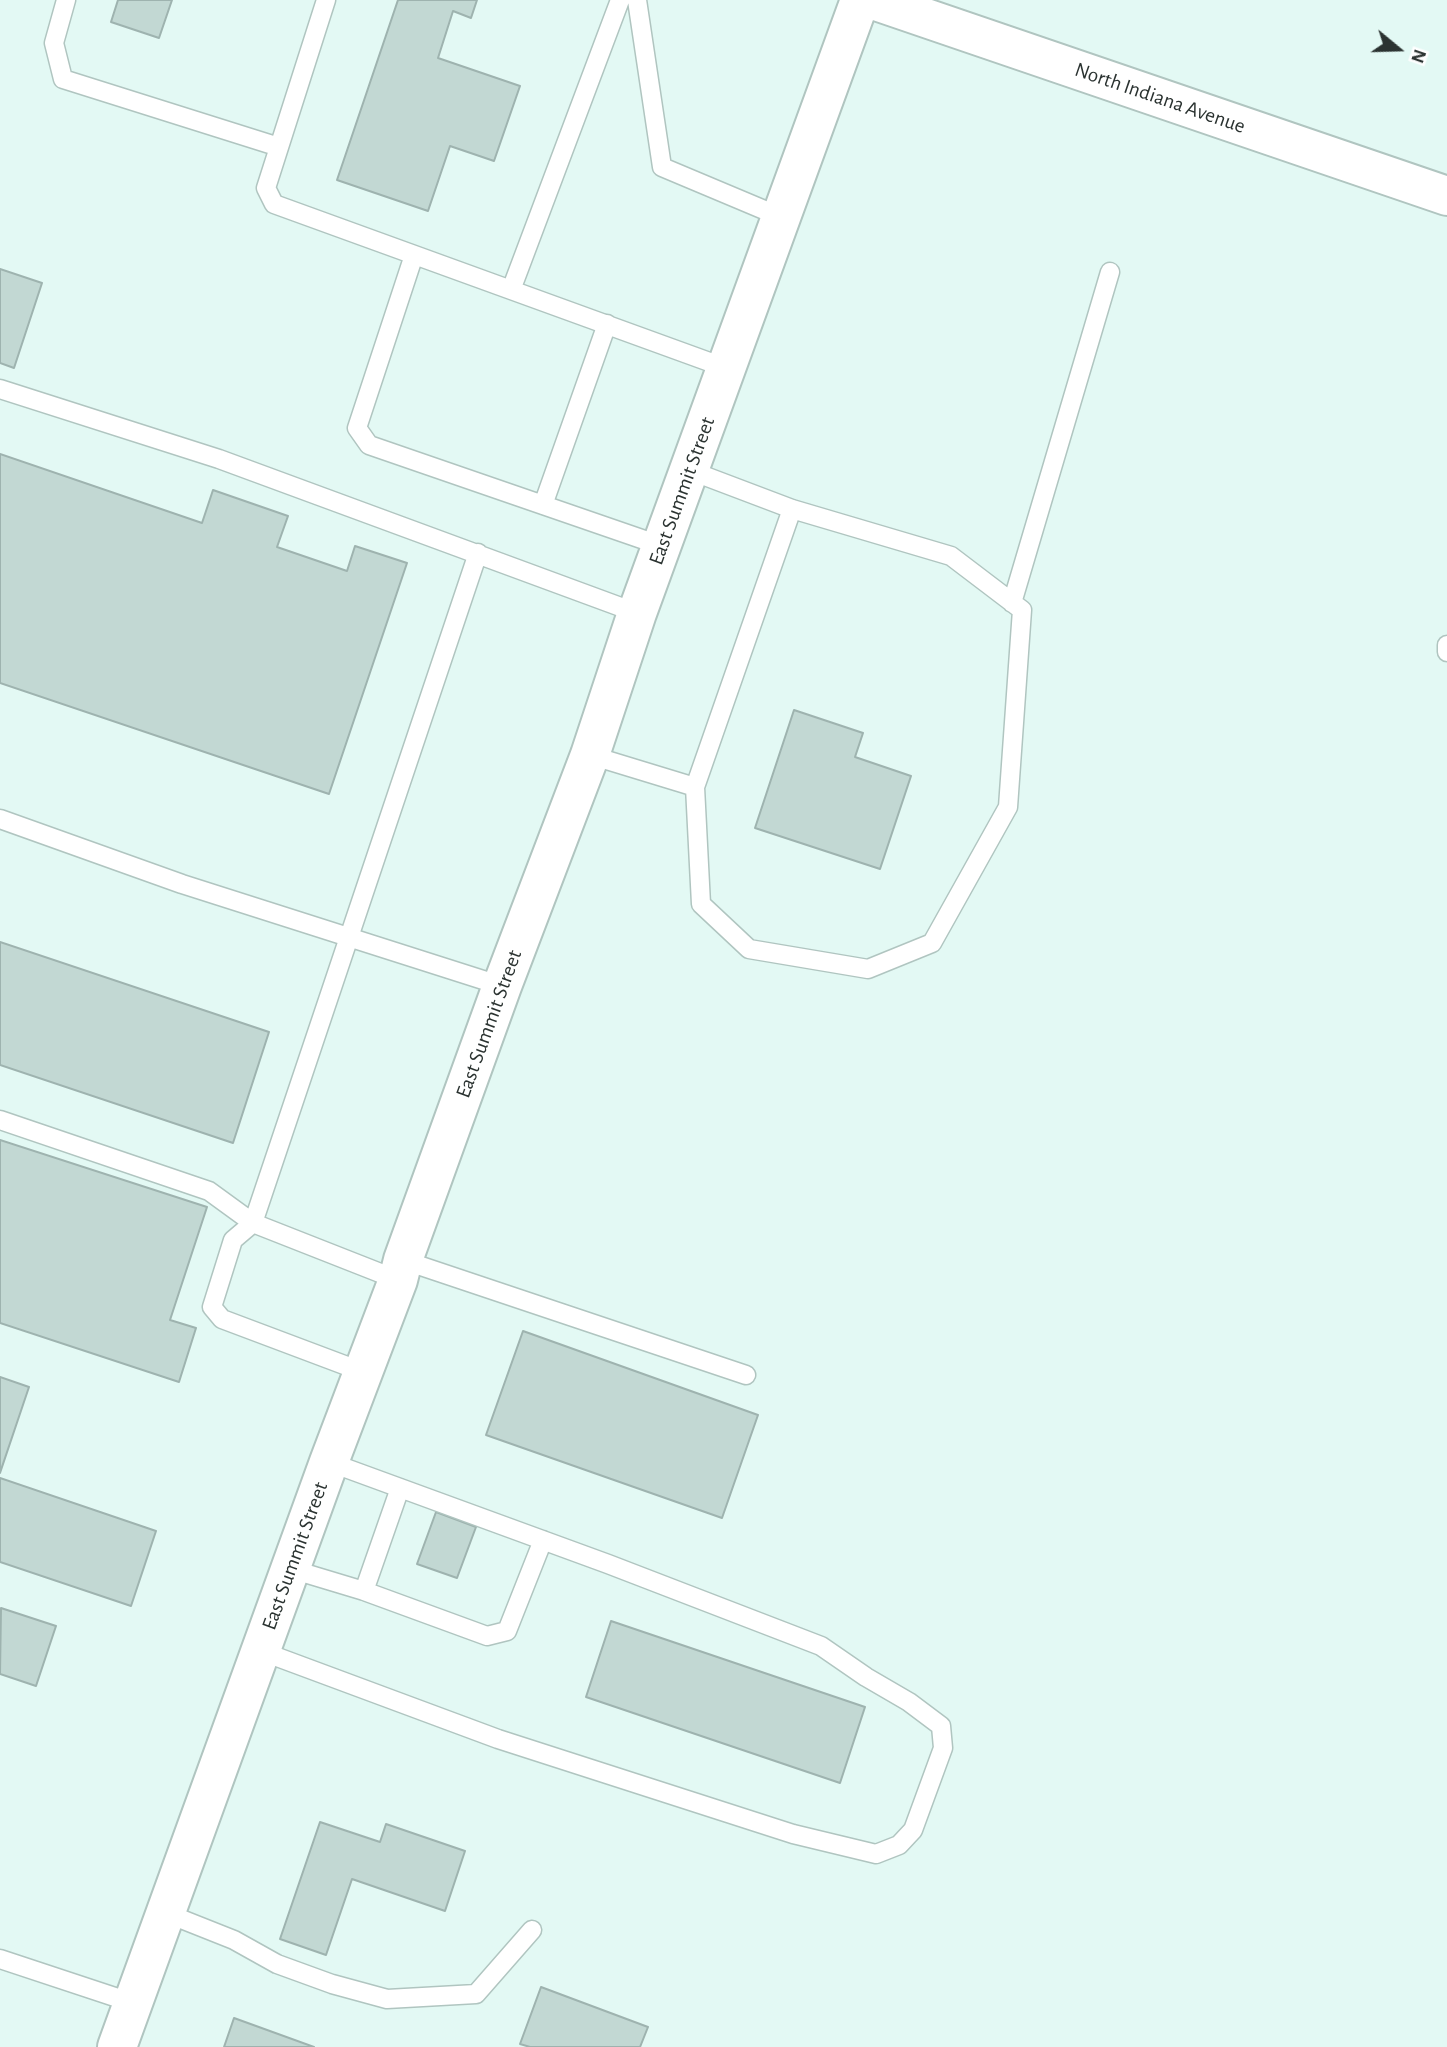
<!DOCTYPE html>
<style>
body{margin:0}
#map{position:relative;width:1447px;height:2047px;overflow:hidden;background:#e3f9f4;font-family:"Alegreya Sans",sans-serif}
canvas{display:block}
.north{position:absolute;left:1363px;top:14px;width:70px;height:70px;-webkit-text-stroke:5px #fff;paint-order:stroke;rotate:109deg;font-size:19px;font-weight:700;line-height:28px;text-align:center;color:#2b3331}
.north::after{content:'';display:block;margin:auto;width:24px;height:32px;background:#2b3331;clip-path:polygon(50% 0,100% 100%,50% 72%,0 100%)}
</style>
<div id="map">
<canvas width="1447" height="2047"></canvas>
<div class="north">N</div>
</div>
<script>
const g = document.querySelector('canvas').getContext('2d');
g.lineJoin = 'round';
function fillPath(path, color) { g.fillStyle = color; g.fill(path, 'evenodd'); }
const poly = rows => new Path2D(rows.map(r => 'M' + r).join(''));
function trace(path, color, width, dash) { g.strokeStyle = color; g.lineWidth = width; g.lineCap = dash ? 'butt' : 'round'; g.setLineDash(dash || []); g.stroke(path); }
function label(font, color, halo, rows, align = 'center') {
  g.font = font + ' "Alegreya Sans",sans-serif'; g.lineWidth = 5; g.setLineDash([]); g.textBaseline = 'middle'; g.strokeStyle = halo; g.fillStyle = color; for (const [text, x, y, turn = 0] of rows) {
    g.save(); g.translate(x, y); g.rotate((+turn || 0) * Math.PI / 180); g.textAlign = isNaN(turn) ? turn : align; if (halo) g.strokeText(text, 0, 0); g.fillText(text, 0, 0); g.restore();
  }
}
const building = poly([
 [118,0,172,0,159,38,111,22,118,0],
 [398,0,477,0,471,18,453,11,438,58,520,86,494,161,450,146,428,211,337,180,398,0],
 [0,269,42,283,14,368,0,363,0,269],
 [0,454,202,523,213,490,288,516,277,547,347,571,355,546,407,563,329,794,0,683,0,454],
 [794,710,863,733,855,757,911,776,880,869,755,828,794,710],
 [0,942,269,1032,233,1143,0,1065,0,942],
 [0,1140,207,1207,170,1320,196,1328,179,1382,0,1323,0,1140],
 [523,1331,758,1415,722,1518,486,1435,523,1331],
 [0,1377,29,1387,0,1473,0,1377],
 [0,1478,156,1531,131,1606,0,1562,0,1478],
 [436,1512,476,1527,457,1578,417,1564,436,1512],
 [1,1608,56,1626,36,1686,0,1674,1,1608],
 [611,1621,865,1707,840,1783,586,1697,611,1621],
 [320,1822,380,1842,386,1824,465,1851,445,1911,352,1879,326,1955,280,1939,320,1822],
 [541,1987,648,2027,640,2047,530,2047,520,2044,541,1987],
 [234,2018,314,2047,224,2047,234,2018]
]);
const service = poly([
 [66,0,54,43,63,79,279,147],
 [326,0,266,188,274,204,726,368],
 [637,0,662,167,781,217],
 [414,255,357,428,369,445,662,546],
 [511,290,620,0],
 [0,389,219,459,637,613],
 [543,505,607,324],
 [1012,603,1110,272],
 [1447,645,1447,652],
 [590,755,695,787,701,904,749,949,868,969,932,943,1008,807,1022,610,951,556,792,509,689,470],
 [695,787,792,509],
 [0,819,182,884,502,986],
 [0,1120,209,1191,253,1223,233,1240,212,1307,222,1319,363,1372],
 [403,1260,746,1375],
 [398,1280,253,1223,478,553],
 [400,1488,364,1591,487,1636,507,1631,543,1540],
 [291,1569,364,1591],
 [261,1651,498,1739,793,1834,876,1854,899,1845,913,1830,943,1748,941,1726,909,1702,866,1677,821,1646,608,1564,329,1462],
 [166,1913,234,1940,277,1964,332,1984,387,1999,476,1994,532,1930],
 [0,1959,133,2003]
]);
const tertiary = poly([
 [873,0,1447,196],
 [117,2047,329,1462,398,1280,403,1260,502,986,590,755,637,613,860,0]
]);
const streetNames = [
 ["North Indiana Avenue",1160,98,19],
 ["East Summit Street",682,491,-70],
 ["East Summit Street",489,1024,-70],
 ["East Summit Street",295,1556,-70]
];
fillPath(building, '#c2d8d3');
trace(building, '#9eb3af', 2);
trace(service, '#b0c5c0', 21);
trace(tertiary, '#b0c5c0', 42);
trace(service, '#fff', 18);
trace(tertiary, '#fff', 38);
label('21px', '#2b3331', '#fff', streetNames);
</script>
